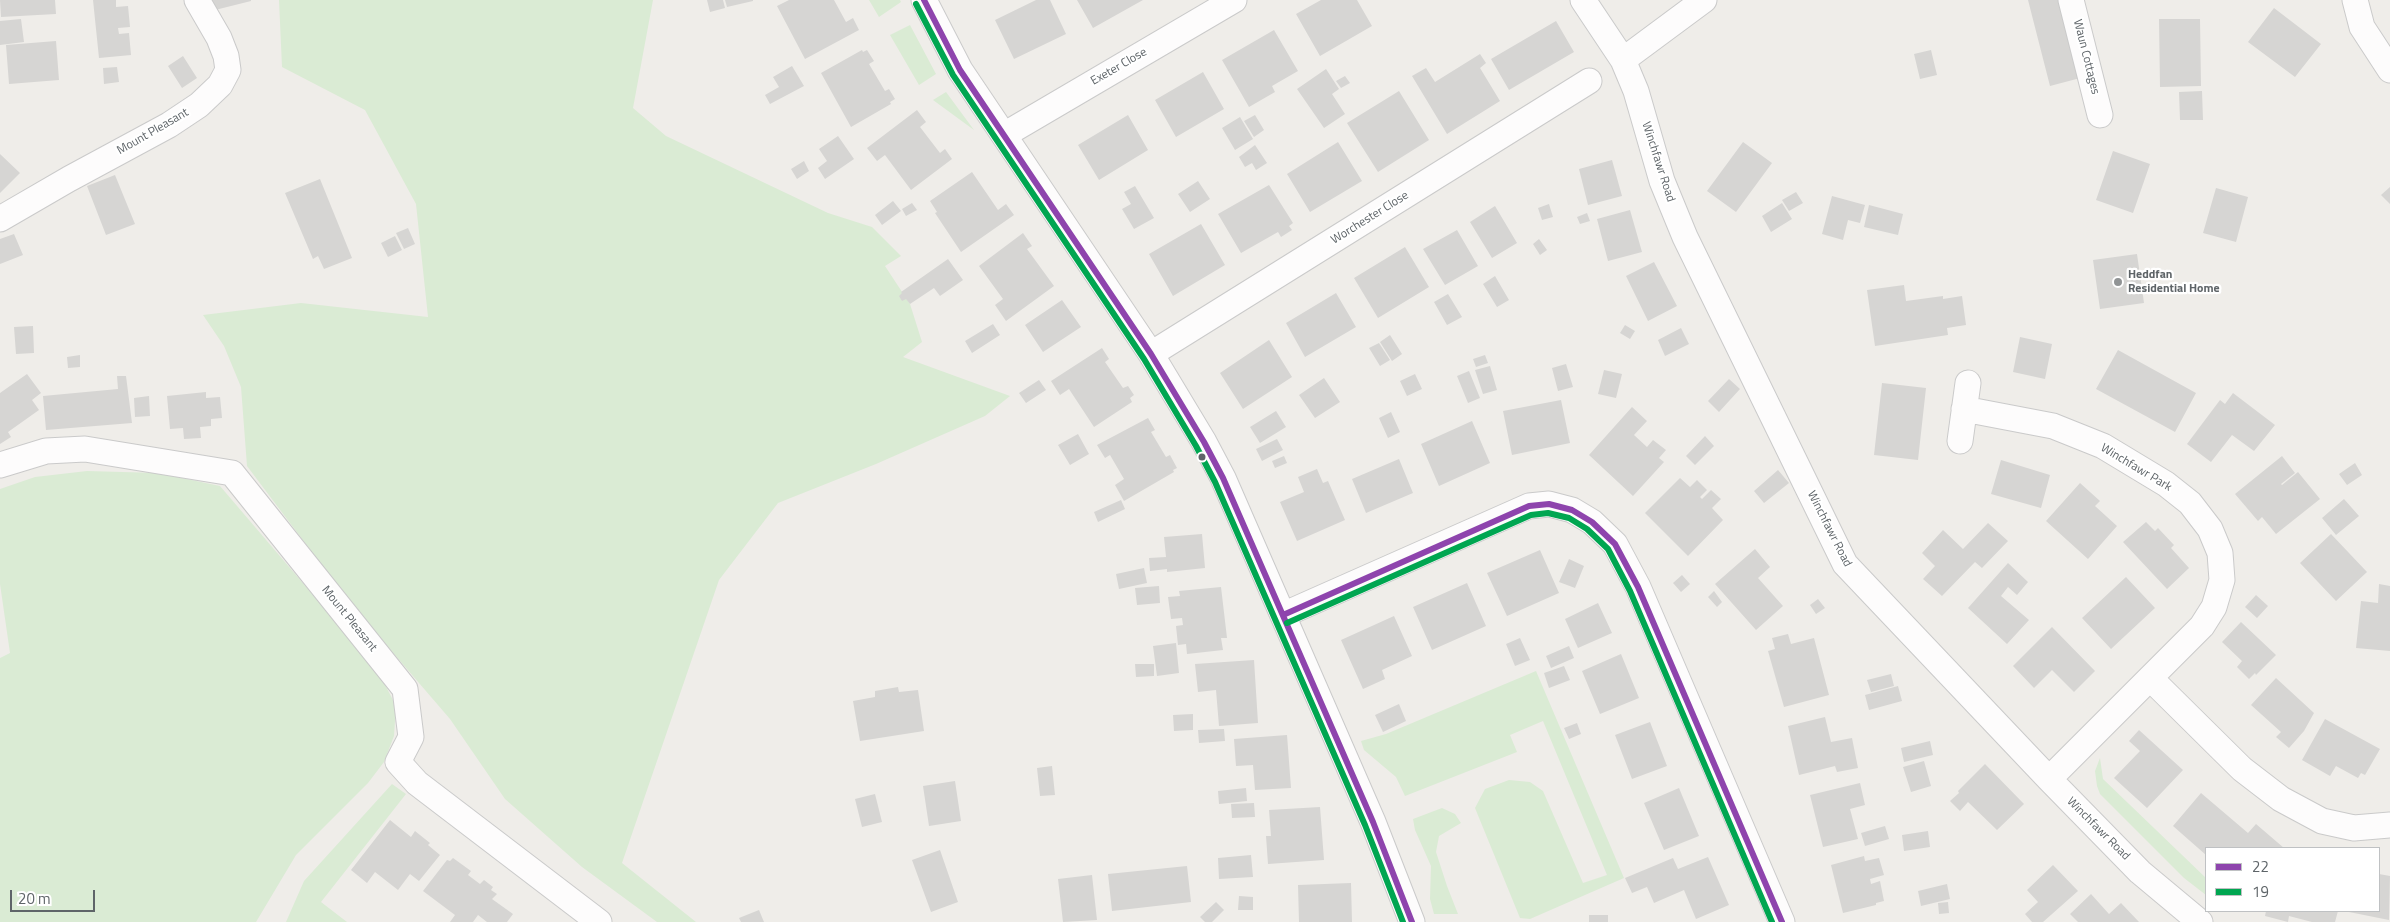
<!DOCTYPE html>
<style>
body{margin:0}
#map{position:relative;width:2390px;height:922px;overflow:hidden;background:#efede9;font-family:"Titillium Web",sans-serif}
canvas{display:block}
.legend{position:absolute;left:2205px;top:847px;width:175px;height:65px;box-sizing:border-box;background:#fff;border:1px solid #bfc1c3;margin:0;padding:6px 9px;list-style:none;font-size:15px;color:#5e6468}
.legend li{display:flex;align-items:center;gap:10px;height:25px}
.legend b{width:25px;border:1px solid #bfc1c3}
.scale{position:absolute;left:10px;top:890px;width:85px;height:22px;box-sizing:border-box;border:2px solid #5e6468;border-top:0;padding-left:6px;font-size:15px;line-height:18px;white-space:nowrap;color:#5e6468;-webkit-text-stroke:4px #fff;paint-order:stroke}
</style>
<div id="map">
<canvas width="2390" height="922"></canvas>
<ul class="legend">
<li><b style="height:6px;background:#8e44ad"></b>22</li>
<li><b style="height:6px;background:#00a651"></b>19</li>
</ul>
<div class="scale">20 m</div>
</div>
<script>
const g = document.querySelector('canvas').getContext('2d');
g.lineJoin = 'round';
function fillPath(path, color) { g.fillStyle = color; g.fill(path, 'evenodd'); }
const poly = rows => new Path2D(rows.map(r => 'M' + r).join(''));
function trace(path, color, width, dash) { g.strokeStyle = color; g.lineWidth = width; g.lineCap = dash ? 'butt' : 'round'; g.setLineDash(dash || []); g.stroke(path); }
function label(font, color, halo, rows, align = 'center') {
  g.font = font + ' "Titillium Web",sans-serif'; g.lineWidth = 4.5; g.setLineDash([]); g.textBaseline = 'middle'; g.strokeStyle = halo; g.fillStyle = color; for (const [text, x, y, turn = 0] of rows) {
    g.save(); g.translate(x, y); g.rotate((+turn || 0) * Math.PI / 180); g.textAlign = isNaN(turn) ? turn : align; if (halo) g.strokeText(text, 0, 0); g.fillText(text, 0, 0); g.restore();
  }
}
const green = poly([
 [279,0,653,0,633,108,666,136,828,213,872,227,901,256,885,266,910,304,922,342,903,357,1010,396,985,416,876,464,778,503,719,580,622,863,696,922,657,922,582,867,505,799,450,719,351,604,247,466,241,387,224,346,203,315,301,303,428,317,416,204,365,110,282,67],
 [869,0,900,0,901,2,879,17],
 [910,25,936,74,919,85,890,35],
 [946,92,974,130,933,100],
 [87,471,158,473,220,486,378,671,396,706,394,736,384,762,368,783,296,855,256,922,0,922,0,658,10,653,0,584,0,489,35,477],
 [1536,671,1624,878,1530,919,1520,918,1475,808,1485,789,1509,780,1530,782,1543,791,1583,883,1607,875,1543,721,1510,735,1517,752,1405,796,1396,777,1364,750,1361,741,1386,734],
 [2100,758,2103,779,2206,878,2206,895,2184,878,2100,794,2097,786,2095,771],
 [392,784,406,794,321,902,347,922,286,922,304,881],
 [1442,808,1455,814,1461,823,1439,836,1436,852,1447,886,1458,914,1434,914,1430,899,1431,866,1415,830,1413,819]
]);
const building = poly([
 [0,0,55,0,56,14,1,17],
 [93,0,116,0,116,7,128,6,130,27,118,28,119,34,129,33,131,55,99,58],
 [208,0,251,0,251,1,211,11],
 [707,0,723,0,725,8,710,12],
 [725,0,753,0,753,1,727,7],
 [789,0,834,0,846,22,853,18,859,30,805,59,777,6],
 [1036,0,1050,0,1066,34,1014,59,995,20],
 [1077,0,1143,0,1093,28],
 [1321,0,1357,0,1372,26,1320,56,1296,14],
 [2028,0,2063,0,2084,77,2050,86],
 [2274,8,2321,44,2295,77,2248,42],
 [21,19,24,42,0,45,0,21],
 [2159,19,2200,19,2201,86,2160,87],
 [1556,21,1574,52,1509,90,1491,59],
 [1274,30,1298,71,1272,86,1275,92,1249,107,1222,60],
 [56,41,59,80,9,84,6,45],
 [862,50,863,52,867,50,874,61,869,64,885,91,889,89,895,99,890,102,891,104,851,127,821,73],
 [1931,50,1937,75,1920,79,1914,54],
 [1480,54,1486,63,1480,68,1500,101,1447,134,1412,76,1426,68,1435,82],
 [183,56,197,78,182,88,168,66],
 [792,66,804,86,770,104,765,95,779,87,773,77],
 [117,67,119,82,104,84,103,68],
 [1326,69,1339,89,1332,94,1345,114,1324,128,1297,89],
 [1203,72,1224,109,1176,137,1155,100],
 [1345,76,1350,83,1341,88,1336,81],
 [1399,91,1429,140,1378,172,1347,123],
 [2202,91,2203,120,2180,120,2179,92],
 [917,110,926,122,920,127,940,153,945,149,952,159,911,190,885,155,877,161,867,148],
 [1128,115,1148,150,1099,180,1078,145],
 [1255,115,1264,130,1254,137,1244,121],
 [1240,117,1253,139,1235,150,1222,128],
 [838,136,854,159,825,179,818,168,827,161,819,149],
 [1338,142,1362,181,1310,212,1287,174],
 [1743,142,1772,163,1736,212,1707,191],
 [1255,145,1267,163,1256,170,1252,163,1245,167,1239,157],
 [2113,151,2150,164,2133,213,2096,200],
 [0,154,20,173,0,193],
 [1612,160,1622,196,1588,205,1579,169],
 [804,161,809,171,797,179,791,169],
 [972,172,998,210,1006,204,1014,215,961,252,935,213,937,212,930,201],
 [115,175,135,224,106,235,87,186],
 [320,179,352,258,324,269,318,256,313,259,285,193],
 [1198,181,1210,199,1190,212,1178,194],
 [1269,185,1293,223,1289,226,1292,230,1281,237,1278,232,1241,253,1218,214],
 [1135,186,1154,218,1134,229,1122,209,1131,204,1124,192],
 [2390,187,2390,204,2381,195],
 [2216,188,2248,197,2236,242,2203,233],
 [1796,192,1803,203,1789,211,1782,200],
 [1832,196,1865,205,1860,223,1848,220,1843,240,1822,234],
 [893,201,901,211,882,225,875,215],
 [912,203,917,210,906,216,902,209],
 [1782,203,1792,219,1771,232,1762,216],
 [1549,204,1553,217,1542,220,1538,208],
 [1869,205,1903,214,1898,235,1864,227],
 [1495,206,1517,243,1492,258,1470,222],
 [1630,210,1642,252,1608,261,1597,219],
 [1587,213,1590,221,1580,224,1577,217],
 [1201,224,1225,265,1173,296,1149,254],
 [408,228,415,244,404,249,396,233],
 [1457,230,1478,266,1445,285,1423,249],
 [1023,233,1032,246,1027,249,1054,286,1006,321,995,305,1003,299,979,266],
 [14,234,23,255,0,264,0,239],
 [395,236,402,250,388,257,381,243],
 [1539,239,1547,250,1540,255,1533,244],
 [1405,247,1429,287,1378,318,1354,278],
 [2137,254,2144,303,2100,309,2093,260],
 [948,259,963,280,940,296,934,288,910,304,906,299,902,301,899,296,902,293,901,292],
 [1654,262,1677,306,1648,321,1626,276],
 [1495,276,1509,300,1497,307,1483,284],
 [1904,285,1906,301,1943,296,1943,299,1962,296,1966,325,1947,328,1948,335,1875,346,1867,290],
 [1336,293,1356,327,1305,357,1286,323],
 [1448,294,1462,317,1447,325,1434,302],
 [1062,300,1081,327,1043,352,1025,325],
 [993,324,1000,335,972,353,965,341],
 [1625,325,1635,331,1630,339,1620,333],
 [33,326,34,353,16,354,14,327],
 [1681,328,1689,344,1665,356,1658,340],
 [1390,335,1402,354,1392,361,1380,342],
 [2020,337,2052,344,2045,379,2013,372],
 [1269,340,1292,377,1243,409,1220,373],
 [1379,343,1390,360,1380,366,1369,348],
 [1102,348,1109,359,1105,362,1123,388,1128,386,1134,395,1130,398,1132,402,1094,427,1069,389,1060,395,1051,381],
 [2118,350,2196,393,2175,432,2096,389],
 [80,355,80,367,68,368,67,357],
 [1485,355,1488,363,1476,367,1473,359],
 [1566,364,1573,387,1558,391,1552,368],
 [1490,366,1497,390,1483,394,1475,370],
 [1604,370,1622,374,1616,398,1598,394],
 [1469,371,1480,398,1468,403,1457,376],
 [27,374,41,393,32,400,39,410,8,432,11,437,0,444,0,393],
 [1415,374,1422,389,1407,396,1400,381],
 [117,376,126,376,132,423,46,430,43,396,118,389],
 [1324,378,1340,402,1315,418,1299,395],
 [1729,379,1740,389,1719,412,1708,401],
 [1039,380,1046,390,1026,403,1019,393],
 [1882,383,1926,388,1918,460,1874,455],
 [206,392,206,398,220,397,222,418,211,419,211,426,200,427,201,438,184,439,183,428,170,429,167,396],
 [2233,393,2275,425,2254,451,2232,435,2211,462,2187,444,2220,400,2225,404],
 [149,396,150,416,135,417,134,398],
 [1561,400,1570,443,1512,455,1503,411],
 [1632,407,1647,421,1634,435,1647,447,1653,440,1666,450,1659,458,1664,462,1633,496,1589,455],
 [1276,411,1286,427,1260,443,1250,427],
 [1391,412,1400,432,1388,438,1379,418],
 [1148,418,1155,430,1151,432,1166,457,1170,455,1177,468,1173,470,1174,472,1124,501,1115,485,1124,479,1110,455,1105,458,1097,445],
 [1472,421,1490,463,1439,486,1421,444],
 [1078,434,1089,454,1070,465,1058,445],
 [1705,436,1714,446,1695,465,1686,456],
 [1277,439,1283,450,1262,461,1256,449],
 [1284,456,1287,463,1275,468,1272,461],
 [2282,456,2295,473,2281,484,2282,485,2298,472,2320,499,2276,534,2262,517,2258,521,2235,494],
 [1399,459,1413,493,1366,513,1352,479],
 [2001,460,2050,475,2041,508,1991,494],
 [2355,463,2362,475,2347,485,2339,474],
 [1317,469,1323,483,1328,481,1345,520,1297,541,1280,502,1304,492,1298,477],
 [1778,470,1789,483,1764,503,1754,491],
 [1680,478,1690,487,1697,480,1707,490,1700,497,1702,499,1711,490,1721,499,1712,508,1723,520,1688,556,1645,513],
 [2080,483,2100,501,2095,506,2117,526,2088,559,2046,521],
 [2344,499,2359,516,2336,535,2322,518],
 [1121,500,1125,509,1098,522,1094,512],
 [2146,522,2155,531,2158,528,2174,545,2171,548,2189,568,2167,589,2123,542],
 [1988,523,2008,541,1982,568,1975,562,1942,596,1923,579,1935,566,1922,553,1943,530,1963,549],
 [1202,534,1205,568,1167,572,1167,569,1150,571,1149,558,1166,557,1164,537],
 [2331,534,2367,572,2336,601,2300,563],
 [1755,549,1770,567,1758,578,1783,606,1756,630,1715,584],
 [1540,550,1559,593,1507,616,1487,573],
 [1569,559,1584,566,1575,588,1559,582],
 [2008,563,2028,582,2017,595,2008,587,2001,596,2029,620,2007,644,1968,608],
 [1144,568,1147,583,1119,589,1116,574],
 [1682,575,1690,584,1681,592,1673,583],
 [2126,577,2155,608,2111,649,2082,618],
 [1467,583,1486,626,1432,650,1413,607],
 [2379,584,2390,586,2390,651,2356,648,2361,601,2378,603],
 [1159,586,1160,603,1137,605,1135,588],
 [1221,587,1227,638,1221,638,1223,650,1187,654,1186,644,1178,645,1176,626,1183,625,1182,618,1171,619,1168,597,1180,596,1179,591],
 [1714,591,1722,602,1717,607,1708,597],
 [2256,595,2268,606,2257,618,2245,607],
 [1818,599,1825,608,1816,614,1810,605],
 [1598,603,1612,633,1578,648,1565,619],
 [1394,616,1412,656,1382,670,1385,679,1363,689,1341,640],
 [2241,622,2276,655,2256,675,2255,673,2249,679,2237,667,2242,661,2222,642],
 [2052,627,2095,671,2074,692,2052,670,2034,688,2013,666],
 [1788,634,1791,644,1814,638,1829,695,1784,707,1768,651,1775,649,1772,638],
 [1520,638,1530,660,1515,666,1506,644],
 [1176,643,1179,673,1157,676,1153,646],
 [1569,646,1574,658,1551,668,1546,656],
 [1621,654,1639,698,1600,714,1582,671],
 [1254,660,1258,723,1219,726,1216,690,1198,692,1195,664],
 [1135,664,1154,664,1154,676,1136,677],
 [1564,666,1570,680,1549,688,1544,673],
 [1891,674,1894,686,1871,692,1867,680],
 [2276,678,2314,713,2304,731,2289,748,2276,737,2281,732,2251,705],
 [1898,686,1902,701,1869,710,1865,695],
 [898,687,899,692,918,690,924,731,860,741,853,701,875,697,875,691],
 [1399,704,1406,721,1383,732,1375,715],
 [1193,714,1193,730,1174,731,1173,715],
 [1825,717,1831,742,1852,738,1858,768,1837,772,1835,766,1799,775,1788,726],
 [2325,719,2380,749,2365,775,2361,773,2358,778,2336,766,2330,776,2302,760],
 [1650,722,1667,766,1632,779,1615,735],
 [1577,723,1581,734,1569,739,1564,728],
 [1224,729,1225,741,1199,743,1198,730],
 [2139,730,2183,770,2147,808,2114,778,2140,751,2129,741],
 [1287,735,1291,788,1255,790,1253,765,1236,766,1234,739],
 [1930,741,1933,755,1904,762,1901,748],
 [1924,761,1931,786,1911,792,1903,767],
 [1985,764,2024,804,1997,830,1968,802,1960,811,1950,801,1959,793,1958,791],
 [1052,766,1055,795,1040,796,1037,768],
 [955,781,961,821,929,826,923,786],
 [1860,783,1865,805,1850,809,1858,839,1823,847,1810,795],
 [1246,788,1247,801,1219,804,1218,791],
 [1679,788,1699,836,1664,850,1644,803],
 [2201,793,2248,833,2256,824,2284,848,2206,848,2206,855,2173,826],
 [875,794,882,822,862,827,855,799],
 [1254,803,1255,817,1232,818,1231,804],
 [1320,807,1324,860,1268,864,1266,836,1271,836,1269,810],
 [390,820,411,837,415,831,430,843,428,845,440,855,419,881,410,874,398,890,375,872,367,883,351,870],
 [1885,826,1889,839,1865,846,1861,833],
 [1928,831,1930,847,1904,851,1902,835],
 [940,850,958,902,931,912,912,860],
 [1251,855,1253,877,1219,879,1218,858],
 [1864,856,1865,861,1879,858,1884,875,1870,879,1871,884,1880,881,1884,901,1876,903,1876,905,1843,913,1831,865],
 [1708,857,1729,905,1696,919,1684,890,1654,903,1647,887,1632,893,1625,878,1673,858,1678,869],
 [453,858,471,871,468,875,480,884,484,880,493,887,491,890,497,894,492,899,513,914,507,922,487,922,478,915,473,922,450,922,455,915,423,891,447,860,450,861],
 [2053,865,2078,891,2043,922,2032,922,2025,914,2038,902,2027,890],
 [1187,866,1191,902,1112,911,1108,874],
 [2379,874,2390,876,2389,920,2349,912,2379,911],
 [1092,875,1097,920,1063,922,1058,879],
 [1351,883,1352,922,1299,922,1298,885],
 [1947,884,1950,899,1921,906,1918,891],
 [2091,894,2109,914,2121,903,2139,922,2078,922,2070,914],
 [1239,896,1253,897,1253,910,1238,910],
 [1216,902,1224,910,1212,922,1205,922,1200,917],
 [1948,902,1949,913,1939,914,1938,903],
 [759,910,764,922,741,922,739,918],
 [2266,911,2338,911,2335,922,2312,922,2289,916,2288,922,2265,916],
 [1589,915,1608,915,1608,922,1589,922]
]);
const street = poly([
 [924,0,960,70,1151,354,1204,442,1223,478,1373,822,1412,922],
 [1583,0,1623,60,1636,91,1662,181,1685,237,1845,564,2049,779,2140,872,2200,922],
 [2071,0,2100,115],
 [2355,0,2362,27,2390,70],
 [1623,60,1704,0],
 [1004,135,1234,0],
 [0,219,69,179,169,125,199,105,220,85,228,70,226,56,219,38,197,0],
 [1151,354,1589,81],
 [1964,409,2053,426,2103,446,2166,484,2190,503,2210,529,2220,553,2222,580,2214,607,2202,626,2049,779],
 [1960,441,1968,383],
 [0,465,46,451,85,449,232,473,405,689,411,737,398,762,417,783,599,922],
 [1283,615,1529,506,1549,504,1572,510,1592,522,1615,544,1638,587,1782,922],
 [2150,678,2242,769,2281,799,2322,821,2354,828,2390,825]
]);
const bus1 = poly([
 [924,0,960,70,1151,354,1204,442,1223,478,1373,822,1412,922],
 [1283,615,1529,506,1549,504,1572,510,1592,522,1615,544,1638,587,1782,922]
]);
const bus2 = poly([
 [916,4,953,75,1144,359,1196,446,1215,482,1365,825,1403,922],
 [1287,623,1531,515,1548,513,1569,518,1587,529,1608,549,1630,591,1772,922]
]);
const markers = [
 [2118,282,5,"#919495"],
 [1202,457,4.5,"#5e6468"]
];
const streetNames = [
 ["Waun Cottages",2086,57,76],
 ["Exeter Close",1119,67,-30],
 ["Mount Pleasant",153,132,-30],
 ["Winchfawr Road",1658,162,72],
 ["Worchester Close",1370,218,-32],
 ["Winchfawr Park",2136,468,31],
 ["Winchfawr Road",1829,529,63],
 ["Mount Pleasant",349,619,51],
 ["Winchfawr Road",2098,829,45]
];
const poiNames = [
 ["Heddfan",2128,275],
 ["Residential Home",2128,289]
];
fillPath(green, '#daebd4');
fillPath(building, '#d6d5d3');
trace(street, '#cacaca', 27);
trace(street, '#fdfcfc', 25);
trace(bus1, '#8e44ad', 6);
trace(bus2, '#00a651', 6);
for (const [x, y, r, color] of markers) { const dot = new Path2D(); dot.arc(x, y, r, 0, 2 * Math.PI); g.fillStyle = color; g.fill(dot); trace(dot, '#fff', 2); }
label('12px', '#5e6468', '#fff', streetNames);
label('bold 12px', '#5e6468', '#fff', poiNames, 'left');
</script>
